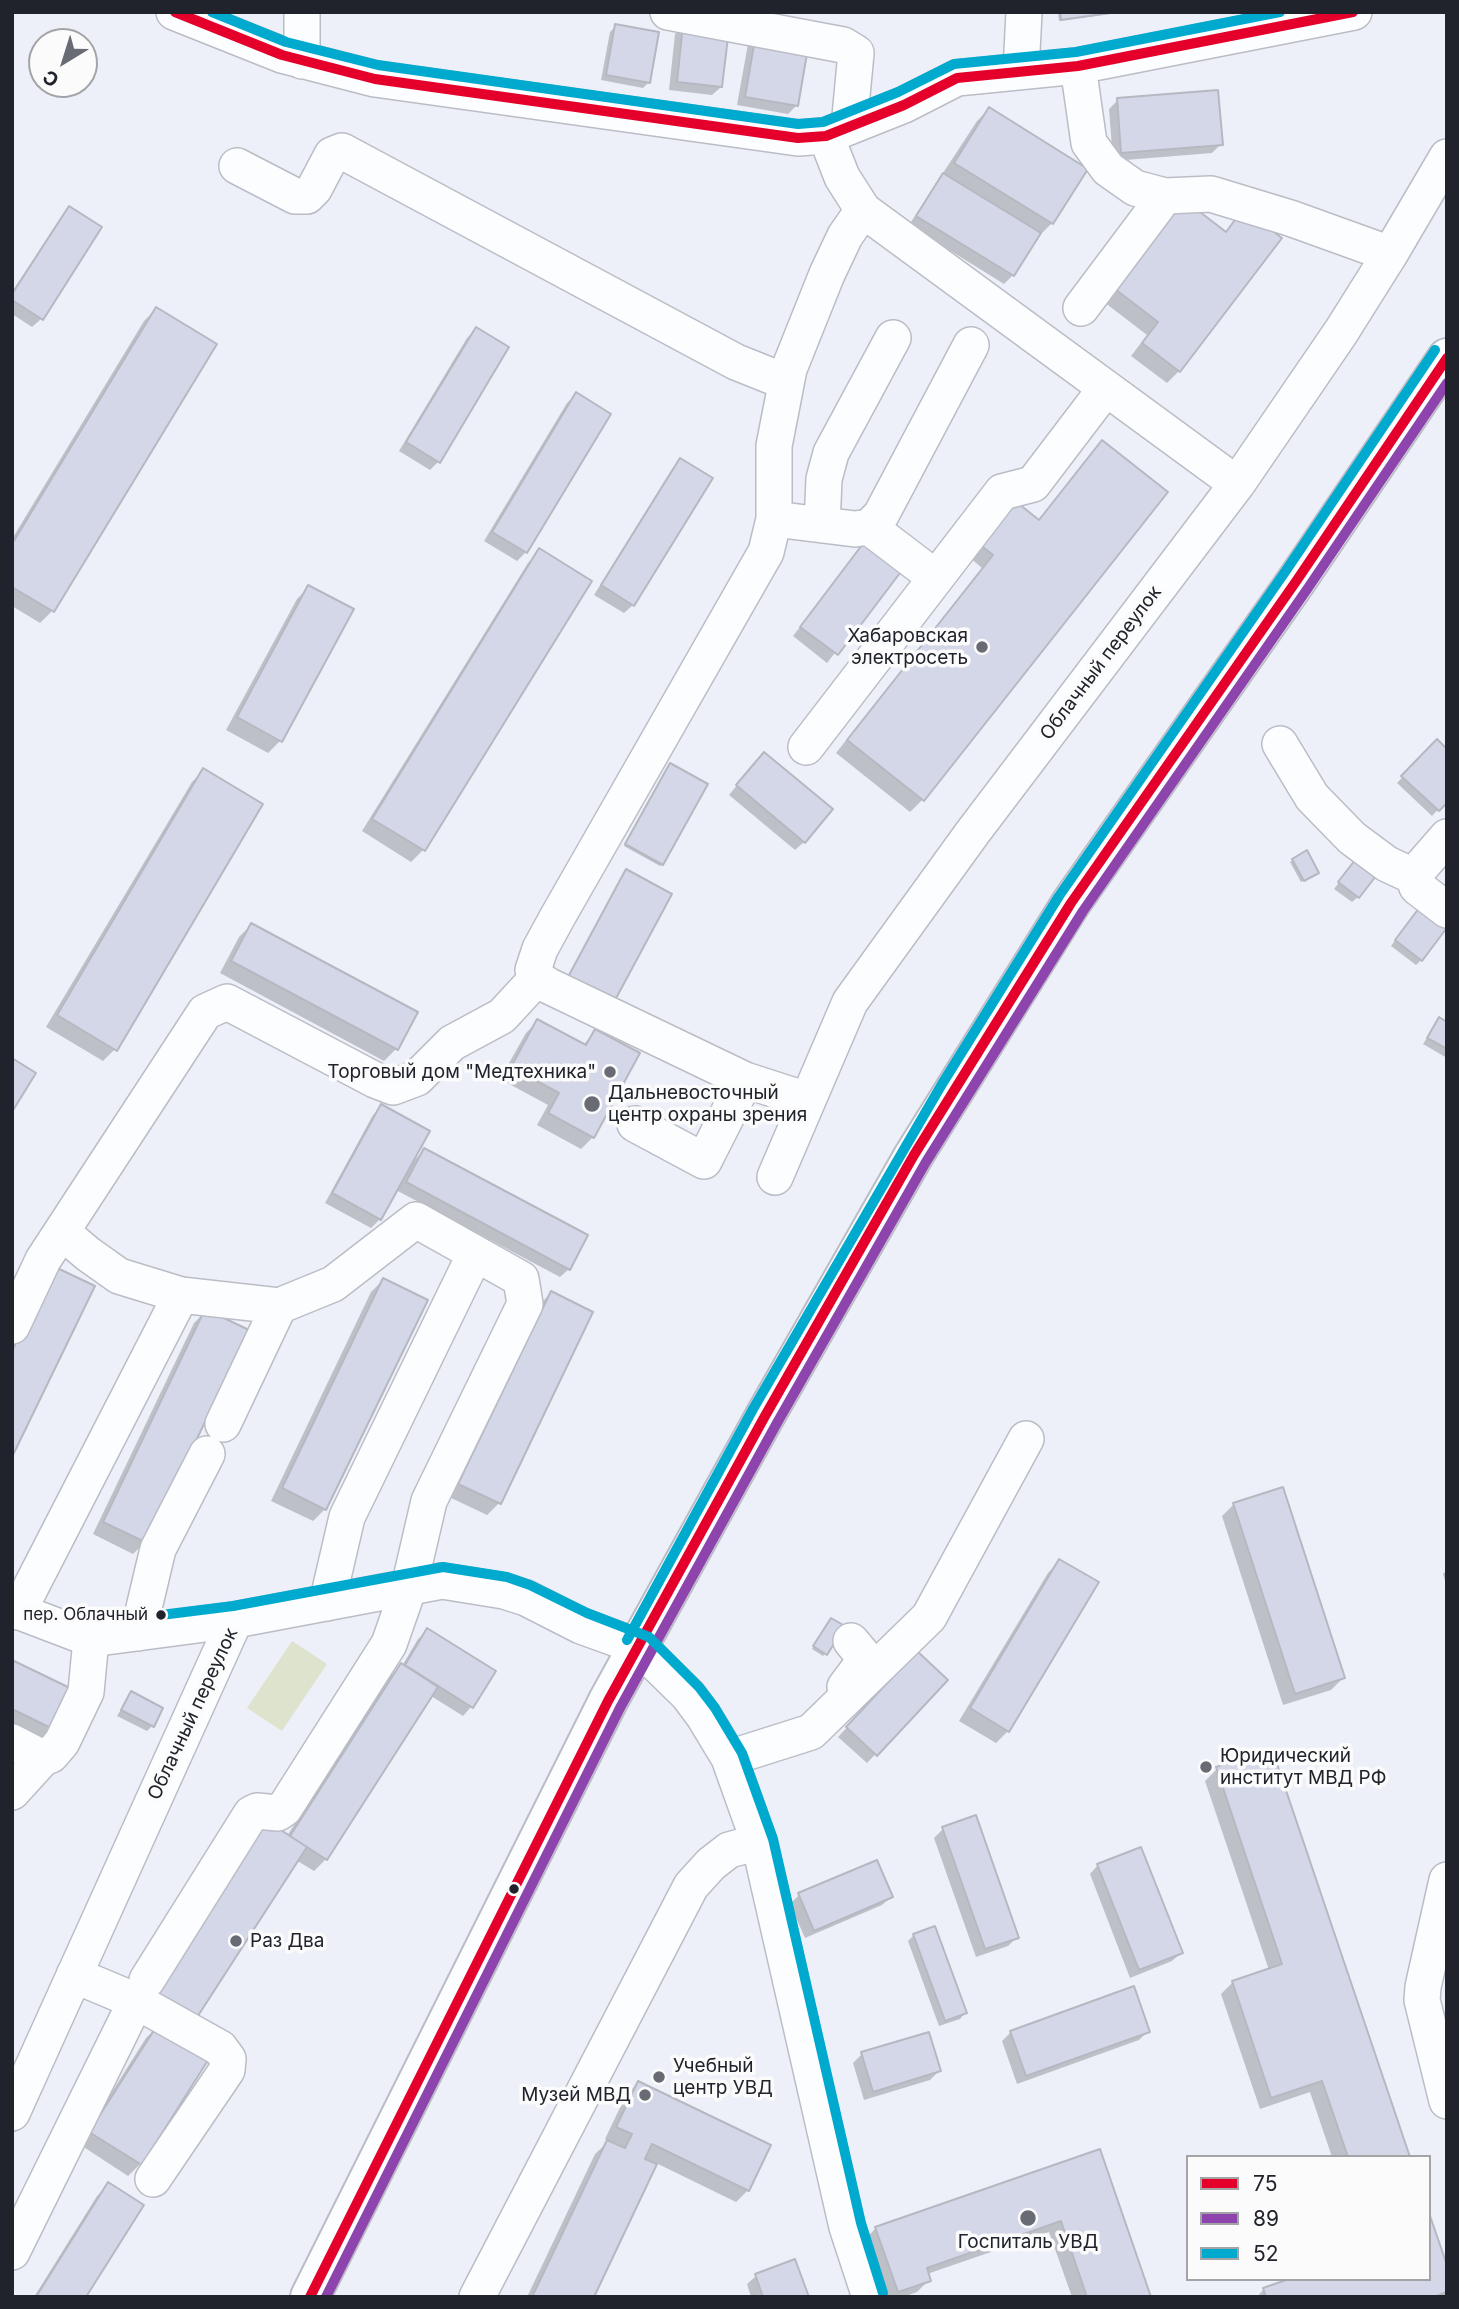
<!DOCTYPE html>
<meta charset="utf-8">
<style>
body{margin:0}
#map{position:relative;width:1459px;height:2309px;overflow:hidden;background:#eef0f9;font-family:Inter,sans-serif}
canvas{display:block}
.frame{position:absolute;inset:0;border:14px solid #20222c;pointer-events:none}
.legend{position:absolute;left:1186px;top:2155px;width:245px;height:126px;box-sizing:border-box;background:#fbfbfb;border:2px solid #a3a4a8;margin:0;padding:9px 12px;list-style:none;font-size:21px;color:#20222c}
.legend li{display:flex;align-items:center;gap:14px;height:35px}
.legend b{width:35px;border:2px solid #a3a4a8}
.north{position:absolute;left:28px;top:28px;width:70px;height:70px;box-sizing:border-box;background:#fbfbfb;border:2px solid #a3a4a8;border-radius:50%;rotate:218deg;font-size:19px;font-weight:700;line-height:28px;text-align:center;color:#20222c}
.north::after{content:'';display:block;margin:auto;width:24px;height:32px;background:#686a74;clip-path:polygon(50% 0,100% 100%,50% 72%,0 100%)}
</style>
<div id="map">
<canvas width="1459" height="2309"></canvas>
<div class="frame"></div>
<ul class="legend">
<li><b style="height:9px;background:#e4002b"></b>75</li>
<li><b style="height:9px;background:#8e44ad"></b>89</li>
<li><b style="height:9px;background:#00a9ce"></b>52</li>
</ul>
<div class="north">С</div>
</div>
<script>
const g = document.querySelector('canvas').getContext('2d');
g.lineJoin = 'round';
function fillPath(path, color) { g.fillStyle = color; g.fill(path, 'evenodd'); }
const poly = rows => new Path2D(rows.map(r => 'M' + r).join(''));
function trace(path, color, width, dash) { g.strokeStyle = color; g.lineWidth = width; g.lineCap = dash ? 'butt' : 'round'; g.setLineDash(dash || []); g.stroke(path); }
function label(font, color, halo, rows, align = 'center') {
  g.font = font + ' Inter,sans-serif'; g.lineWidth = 7; g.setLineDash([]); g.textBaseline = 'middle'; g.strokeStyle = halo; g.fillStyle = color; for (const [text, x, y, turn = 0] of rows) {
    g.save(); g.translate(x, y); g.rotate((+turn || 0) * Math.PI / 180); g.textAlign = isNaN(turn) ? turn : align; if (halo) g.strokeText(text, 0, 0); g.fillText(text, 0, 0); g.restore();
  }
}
const green = poly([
 [292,1641,327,1664,282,1731,247,1708]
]);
const shadow = poly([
 [1058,12,1125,12,1059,21],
 [684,25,721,87,712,95,669,90,675,34],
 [616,26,649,82,643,88,601,80,610,32],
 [757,35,797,105,788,114,737,105,748,44],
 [1118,100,1221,144,1212,153,1113,161,1109,109],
 [989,109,1052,223,1040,235,1038,234,1013,275,1004,284,909,225,977,121],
 [69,208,41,319,32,327,12,314,12,292,61,217],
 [1243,212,1179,371,1167,383,1131,356,1147,335,1104,302,1172,213,1225,233],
 [156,309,214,344,52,611,40,623,12,606,12,539,144,321],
 [476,329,438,462,430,470,399,451,467,338],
 [576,395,526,552,517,561,484,541,567,403],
 [1102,443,1165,492,922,800,910,812,836,753,982,568,969,557,1002,515,1037,521],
 [680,460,633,605,624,613,594,595,672,469],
 [868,539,903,565,827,663,793,636],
 [540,551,589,581,423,850,411,862,362,831,528,563],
 [309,587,280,741,268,753,226,730,297,599],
 [1437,741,1447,800,1432,816,1397,783],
 [755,763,804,842,795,850,729,795],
 [668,767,662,864,660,866,624,846],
 [204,770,115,1049,103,1061,46,1027,192,782],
 [1293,860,1315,875,1301,882,1290,862],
 [1350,868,1358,897,1352,902,1334,889],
 [1413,916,1421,960,1416,965,1391,946],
 [251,925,396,1049,384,1061,220,973,239,937],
 [1439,1020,1447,1024,1447,1058,1423,1044],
 [538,1021,583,1045,596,1031,593,1137,581,1149,537,1125,548,1105,500,1079,526,1033],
 [382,1106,412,1162,425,1150,569,1269,560,1277,396,1190,380,1219,371,1228,325,1203,373,1115],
 [383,1280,325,1509,313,1521,271,1501,371,1292],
 [551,1293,591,1312,499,1503,487,1515,447,1496,539,1305],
 [206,1311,145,1542,133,1554,93,1534,194,1323],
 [1234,1504,1343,1678,1331,1690,1283,1705,1222,1516],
 [1059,1561,1008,1731,996,1743,959,1721,1048,1573],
 [1447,1570,1447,1587,1443,1574],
 [829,1622,825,1654,823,1656,812,1649],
 [427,1631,471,1707,463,1716,431,1696,326,1859,314,1871,296,1860,287,1836,389,1677,402,1666,418,1639],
 [12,1662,51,1728,39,1740,12,1726],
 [908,1662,945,1680,867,1763,838,1737],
 [131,1693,152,1726,147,1731,117,1716],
 [1217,1769,1408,2157,1332,2157,1310,2092,1260,2109,1221,1994,1233,1982,1269,1970,1205,1781],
 [943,1829,1017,1937,1008,1946,976,1957,934,1838],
 [1098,1865,1181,1953,1172,1961,1130,1978,1090,1874],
 [799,1895,891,1897,882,1905,805,1938,790,1904],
 [914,1935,965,2013,960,2019,939,2026,908,1941],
 [158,2026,208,2058,140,2164,128,2176,79,2144,146,2038],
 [1148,2031,1139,2040,1017,2084,1002,2041,1011,2032],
 [862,2054,939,2071,930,2080,864,2100,853,2063],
 [638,2083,748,2190,736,2202,656,2163,592,2297,527,2297,595,2154,609,2141,605,2139,626,2095],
 [1099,2151,1150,2297,1072,2297,1049,2232,927,2274,929,2280,917,2292,903,2297,884,2297,864,2240,876,2228],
 [108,2185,84,2297,34,2297,97,2196],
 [1447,2270,1446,2297,1257,2297,1264,2289,1429,2279],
 [756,2276,807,2297,751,2297,747,2284]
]);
const building = poly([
 [1060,12,1117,12,1061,20,1060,12],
 [615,24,659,32,650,83,606,75,615,24],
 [683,24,729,29,722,87,677,82,683,24],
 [756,33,809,42,798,106,745,97,756,33],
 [1218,90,1223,145,1121,153,1117,98,1218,90],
 [989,107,1088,169,1053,224,954,163,989,107],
 [943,173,1041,233,1014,276,916,216,943,173],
 [1183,199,1226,232,1243,209,1282,238,1180,372,1142,343,1158,322,1115,289,1183,199],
 [69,206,102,227,43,320,12,300,12,294,69,206],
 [156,307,217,344,54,612,12,587,12,544,156,307],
 [476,327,509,347,440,463,406,442,476,327],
 [576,392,611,414,527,553,492,532,576,392],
 [1102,440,1168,492,924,801,847,740,993,555,979,544,1014,500,1039,520,1102,440],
 [680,458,713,478,634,606,601,585,680,458],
 [868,537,906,565,838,655,800,627,868,537],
 [539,548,592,581,425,851,372,819,539,548],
 [308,585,354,609,282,742,237,717,308,585],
 [1437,739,1447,749,1447,803,1439,811,1401,776,1437,739],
 [764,752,833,809,805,843,736,785,764,752],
 [670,763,708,784,663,865,625,844,670,763],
 [203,768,263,804,117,1051,57,1015,203,768],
 [1307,850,1319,873,1304,881,1292,859,1307,850],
 [1355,860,1376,876,1359,898,1338,882,1355,860],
 [626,869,672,894,614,1002,568,977,626,869],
 [1419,908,1446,929,1422,961,1395,940,1419,908],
 [251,923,418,1012,398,1050,231,961,251,923],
 [1439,1017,1447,1022,1447,1049,1427,1038,1439,1017],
 [537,1019,586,1045,595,1029,640,1053,594,1138,548,1113,559,1093,511,1067,537,1019],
 [12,1058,36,1073,12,1112,12,1058],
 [381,1104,430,1131,381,1220,332,1193,381,1104],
 [424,1148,588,1235,570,1270,406,1182,424,1148],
 [53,1266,95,1286,12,1457,12,1351,53,1266],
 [383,1278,428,1300,326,1510,282,1488,383,1278],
 [551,1291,593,1312,501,1504,458,1484,551,1291],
 [205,1309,249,1330,147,1543,103,1522,205,1309],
 [1283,1487,1345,1678,1295,1694,1233,1503,1283,1487],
 [1059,1559,1099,1582,1009,1732,970,1708,1059,1559],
 [831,1618,845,1626,827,1655,813,1646,831,1618],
 [427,1628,496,1671,473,1708,405,1665,427,1628],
 [917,1651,948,1680,877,1756,846,1727,917,1651],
 [12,1660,72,1689,53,1729,12,1709,12,1660],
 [401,1663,438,1687,327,1860,290,1836,401,1663],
 [131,1691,163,1708,154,1727,121,1710,131,1691],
 [1272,1749,1410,2157,1348,2157,1322,2081,1271,2098,1232,1981,1282,1964,1216,1767,1272,1749],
 [976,1815,1019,1938,985,1949,942,1827,976,1815],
 [267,1821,307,1847,194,2022,154,1995,267,1821],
 [1141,1847,1183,1953,1139,1970,1097,1864,1141,1847],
 [877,1860,893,1897,814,1931,798,1893,877,1860],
 [935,1926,967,2013,945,2021,913,1934,935,1926],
 [1134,1986,1150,2032,1026,2076,1010,2031,1134,1986],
 [158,2024,210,2057,142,2165,89,2132,158,2024],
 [929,2032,941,2071,873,2092,861,2052,929,2032],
 [638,2081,771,2145,749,2191,652,2144,645,2159,657,2164,594,2297,532,2297,607,2140,625,2148,632,2134,616,2127,638,2081],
 [1100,2149,1151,2297,1087,2297,1061,2221,927,2268,931,2281,898,2292,875,2227,1100,2149],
 [108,2182,144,2205,86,2297,36,2297,108,2182],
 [1429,2213,1447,2265,1447,2292,1434,2297,1266,2297,1263,2288,1289,2279,1429,2279,1429,2213],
 [795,2259,809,2297,763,2297,755,2274,795,2259]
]);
const minor = poly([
 [174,12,282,55,375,79,798,138,826,136,904,105,957,78,1078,66,1354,12],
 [302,12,302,61],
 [668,12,843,45,856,53,849,127],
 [1078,66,1089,143,1108,169,1135,188,1165,196,1211,194,1290,218,1390,254],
 [1021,71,1024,12],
 [826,136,842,177,863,210,1237,484],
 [237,166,295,196,307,196,314,189,332,155,342,151,736,362,786,382],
 [1081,308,1165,196],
 [774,519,855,529,869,527,881,515,971,345],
 [822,525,824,479,831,453,893,338],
 [869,527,936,578],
 [1280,744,1312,797,1352,838,1387,864,1413,876],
 [806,747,1002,492,1033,484,1106,388],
 [1413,876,1447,837],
 [1413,876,1417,887,1447,910],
 [807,1100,745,1080,549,986,537,978,533,970,540,949,558,916,766,552,774,519,774,446,789,369,827,274,845,236,863,210],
 [635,1124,704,1161,745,1080],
 [775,1177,850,1002,973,832,1237,484,1341,332,1390,254,1447,157],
 [181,1295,279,1306,223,1424],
 [12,1326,43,1260,205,1012,227,1002,375,1080,393,1087,417,1078,452,1043,502,1016,537,978],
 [327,1603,347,1517,475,1254],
 [12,1609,91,1639,235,1620,442,1581,504,1591,526,1598,581,1626,639,1647,688,1695,703,1715,729,1758,759,1842,847,2227,870,2297],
 [18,1612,181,1295,119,1276,88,1254,62,1232],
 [138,1633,158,1549,207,1454],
 [845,1687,866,1659,851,1641],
 [12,1742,43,1758,51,1755,62,1742,86,1692,91,1639],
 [729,1758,811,1732,929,1617,1026,1439],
 [12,1792,43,1758],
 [1447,1880,1423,1987,1422,2000,1447,2101],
 [74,1975,136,2001,220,2048,228,2059,227,2070,153,2179],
 [147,1980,251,1814,257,1811,278,1813,284,1809,389,1644,409,1587,429,1501,525,1304,521,1279,416,1220,333,1284,279,1306],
 [12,2113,235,1620],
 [12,2252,136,2001],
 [477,2297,691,1886,711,1864,729,1850,759,1842]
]);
const major = poly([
 [310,2297,608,1701,765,1416,914,1155,1071,903,1297,580,1447,358]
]);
const bus1 = poly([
 [175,12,282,55,375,79,798,138,826,136,904,105,957,78,1078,66,1353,12],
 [310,2297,608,1701,765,1416,914,1155,1071,903,1297,580,1447,358]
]);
const bus2 = poly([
 [326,2297,620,1708,777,1423,926,1162,1083,911,1308,588,1447,383]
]);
const bus3 = poly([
 [212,12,286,42,378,65,798,124,823,122,898,92,954,64,1076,52,1280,12],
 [161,1615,233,1606,443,1567,507,1577,530,1585,587,1613,649,1637,699,1687,715,1708,742,1753,773,1839,861,2223,883,2293],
 [627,1640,753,1409,942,1084,1059,896,1285,572,1435,350]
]);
const markers = [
 [982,647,7,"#686a74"],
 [610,1072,7,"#686a74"],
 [592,1104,9,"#686a74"],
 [161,1615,6,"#20222c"],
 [1206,1767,7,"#686a74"],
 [514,1889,6,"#20222c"],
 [236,1941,7,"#686a74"],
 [659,2077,7,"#686a74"],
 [645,2095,7,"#686a74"],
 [1028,2218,9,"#686a74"]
];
const busNames = [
 ["пер. Облачный",148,1615]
];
const poiNames = [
 ["Хабаровская",968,636,"right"],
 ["электросеть",968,658,"right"],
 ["Торговый дом \"Медтехника\"",596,1072,"right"],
 ["Дальневосточный",608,1093],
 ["центр охраны зрения",608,1115],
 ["Юридический",1220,1756],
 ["институт МВД РФ",1220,1778],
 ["Раз Два",250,1941],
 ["Учебный",673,2066],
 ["центр УВД",673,2088],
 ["Музей МВД",631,2095,"right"],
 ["Госпиталь УВД",1028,2242,"center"]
];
const streetNames = [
 ["Облачный переулок",1101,663,-53],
 ["Облачный переулок",193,1714,-65]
];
fillPath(green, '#dde3cc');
fillPath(shadow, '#0003');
fillPath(building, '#d4d7e8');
trace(building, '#b6b8c1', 2);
trace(minor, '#bbbdc6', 38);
trace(major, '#bbbdc6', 42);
trace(minor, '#fcfdfe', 35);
trace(major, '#fcfdfe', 38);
trace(bus1, '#e4002b', 10);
trace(bus2, '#8e44ad', 10);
trace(bus3, '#00a9ce', 10);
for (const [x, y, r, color] of markers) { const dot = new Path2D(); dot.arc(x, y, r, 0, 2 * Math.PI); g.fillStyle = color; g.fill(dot); trace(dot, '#fbfbfb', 2.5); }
label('17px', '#20222c', '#fbfbfb', busNames, 'right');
label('19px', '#20222c', '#fbfbfb', poiNames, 'left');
label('19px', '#20222c', '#fbfbfb', streetNames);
</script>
